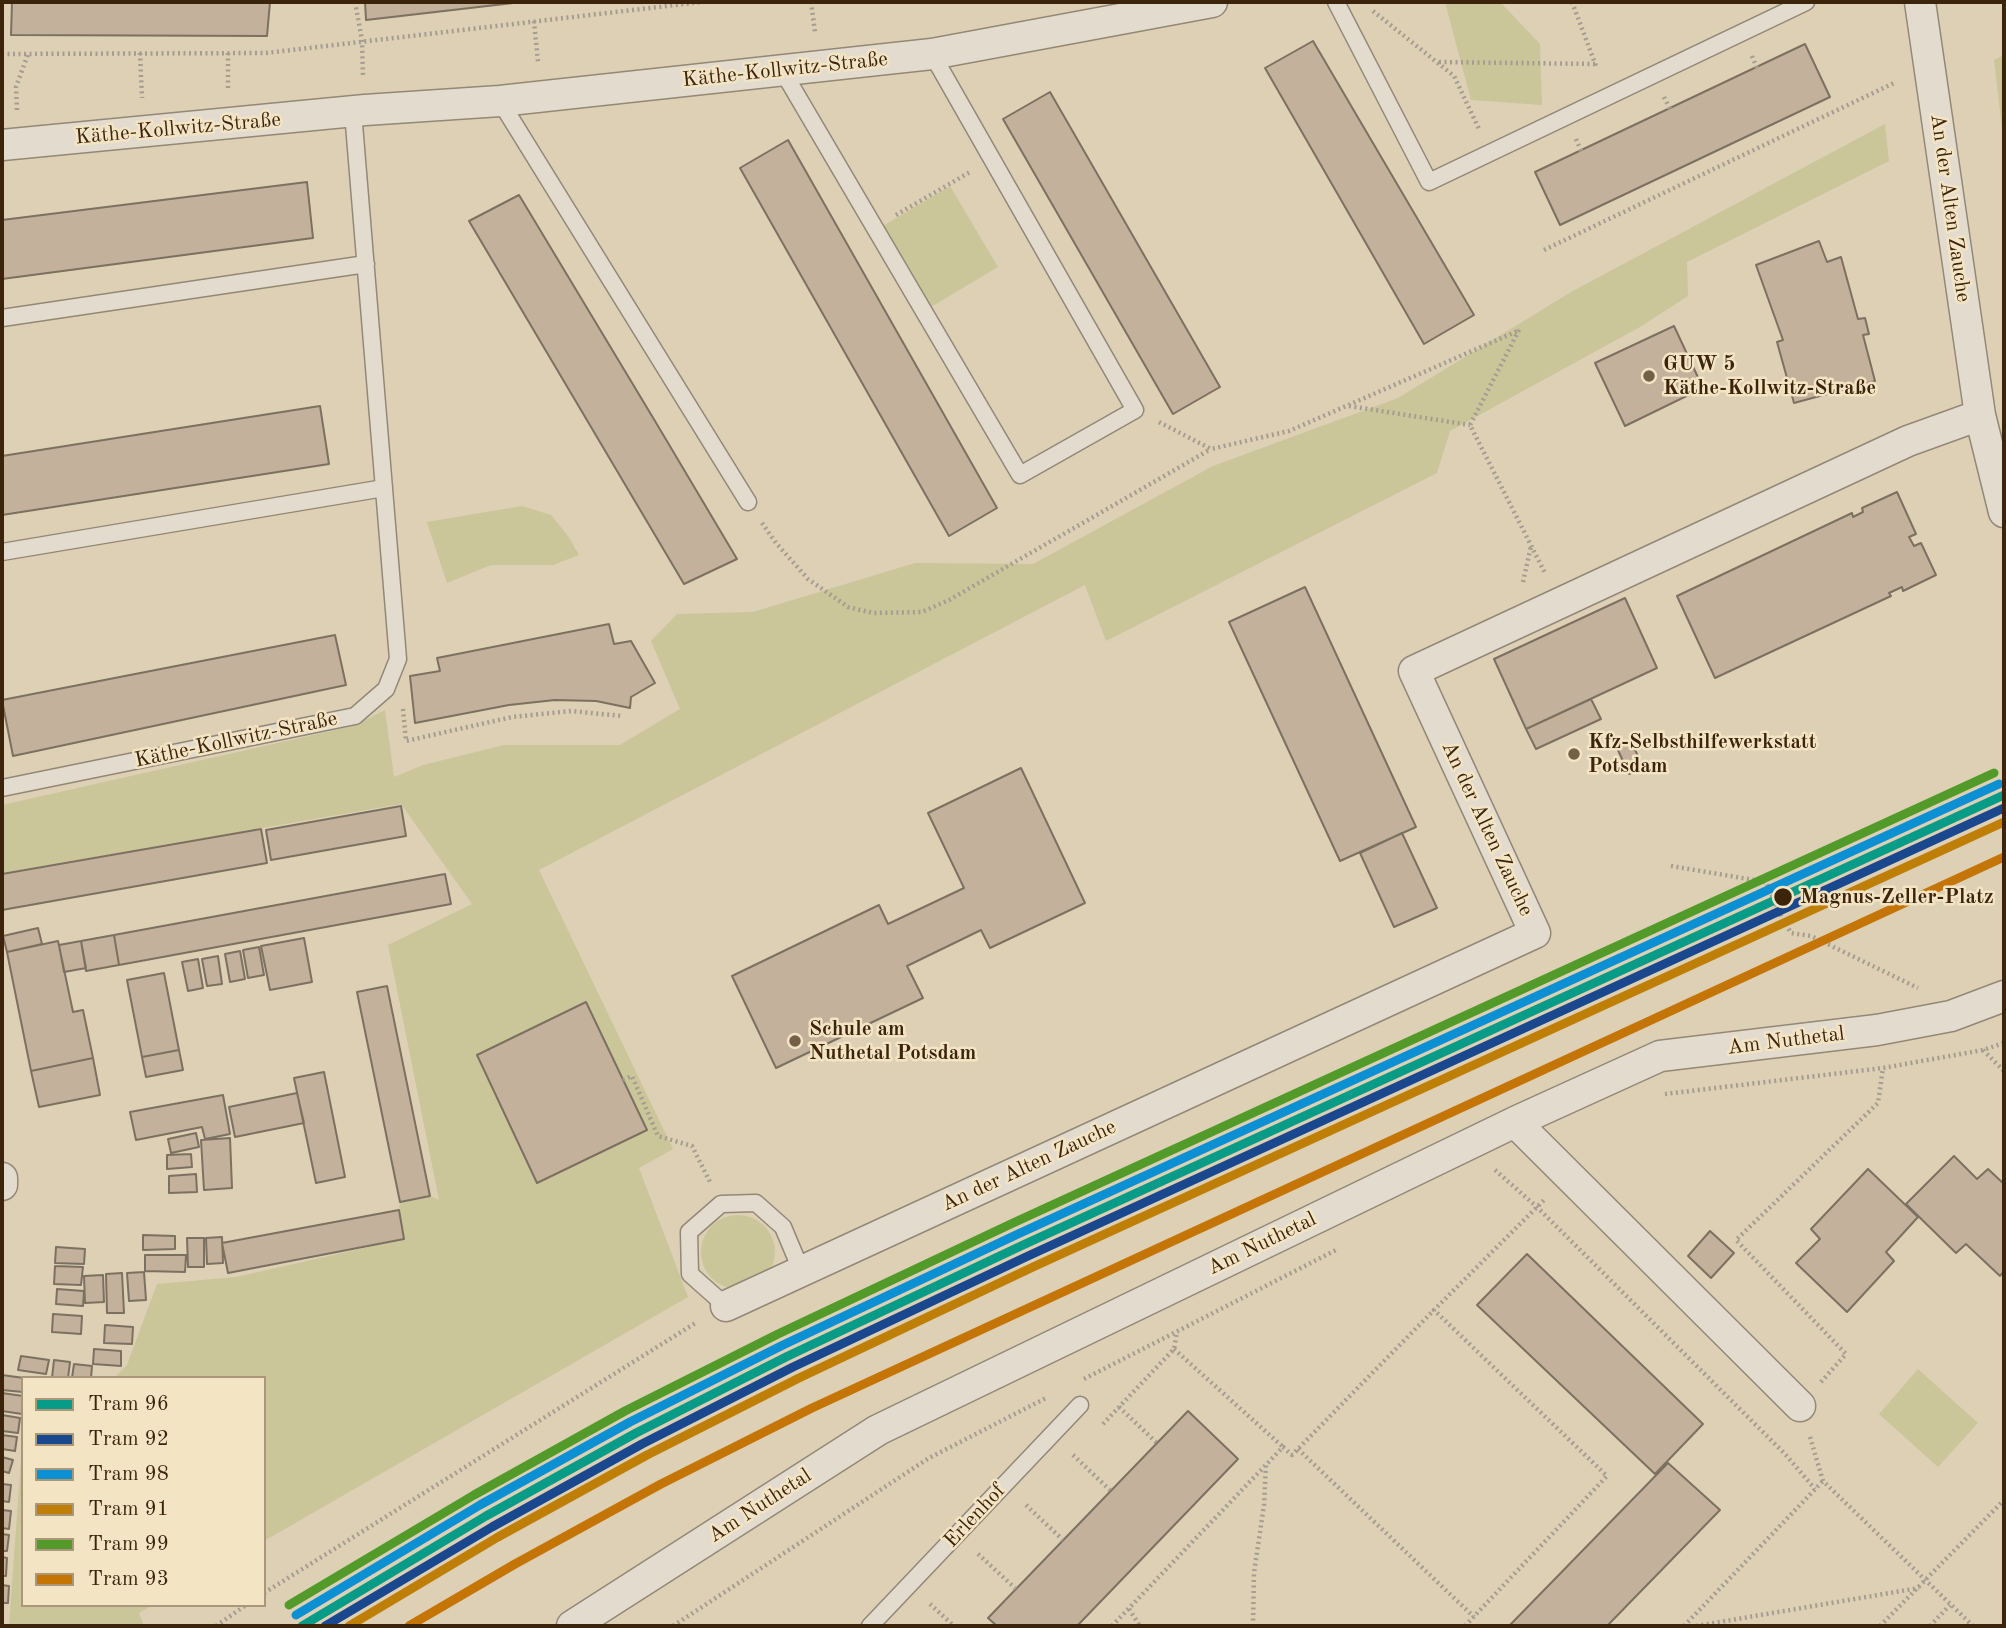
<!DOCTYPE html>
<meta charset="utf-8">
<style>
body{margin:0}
#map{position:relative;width:2006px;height:1628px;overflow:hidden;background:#ddd0b5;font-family:"Old Standard TT",serif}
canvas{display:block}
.frame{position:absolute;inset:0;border:4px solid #3c240c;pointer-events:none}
.legend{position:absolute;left:21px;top:1376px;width:245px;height:231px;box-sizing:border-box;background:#f3e4c4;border:2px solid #aa977a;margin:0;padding:9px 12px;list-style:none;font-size:21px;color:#3c240c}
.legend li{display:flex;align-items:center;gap:14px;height:35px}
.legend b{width:35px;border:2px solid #aa977a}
</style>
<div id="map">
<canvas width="2006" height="1628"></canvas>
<div class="frame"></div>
<ul class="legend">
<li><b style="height:9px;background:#069c87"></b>Tram 96</li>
<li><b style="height:9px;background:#19488e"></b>Tram 92</li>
<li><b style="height:9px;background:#0b90d3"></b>Tram 98</li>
<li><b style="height:9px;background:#bf7f04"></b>Tram 91</li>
<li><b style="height:9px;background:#529a29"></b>Tram 99</li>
<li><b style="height:9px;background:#c47504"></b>Tram 93</li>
</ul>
</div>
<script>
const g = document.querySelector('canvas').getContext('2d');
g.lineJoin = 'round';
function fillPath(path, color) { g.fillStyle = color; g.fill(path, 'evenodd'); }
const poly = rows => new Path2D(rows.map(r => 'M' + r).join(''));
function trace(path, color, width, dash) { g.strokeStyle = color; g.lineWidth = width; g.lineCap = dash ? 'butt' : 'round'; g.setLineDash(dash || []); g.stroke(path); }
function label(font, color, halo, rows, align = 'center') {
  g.font = font + ' "Old Standard TT",serif'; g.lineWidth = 5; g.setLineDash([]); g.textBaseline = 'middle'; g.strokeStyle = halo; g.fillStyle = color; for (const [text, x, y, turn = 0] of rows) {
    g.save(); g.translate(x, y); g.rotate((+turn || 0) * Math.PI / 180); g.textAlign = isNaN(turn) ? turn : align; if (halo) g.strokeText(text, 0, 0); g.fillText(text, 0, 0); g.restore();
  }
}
const green = poly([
 [1445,2,1500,2,1540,44,1542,105,1471,100],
 [2004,55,2004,145,1994,60],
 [1885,124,1889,161,1687,262,1688,296,1640,327,1450,431,1437,473,1106,641,1085,585,539,870,673,1149,639,1168,688,1297,264,1541,264,1378,114,1378,127,1365,157,1284,236,1277,404,1239,399,1210,400,1202,430,1196,439,1200,388,945,472,904,401,804,2,873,2,805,353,726,385,710,394,777,423,765,504,745,620,745,680,709,651,641,677,614,753,612,915,563,1033,564,1213,466,1398,398,1571,292],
 [950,186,998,267,931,307,883,226],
 [522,506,551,515,568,536,579,555,553,565,491,565,447,583,427,522],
 '701 1252a37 37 0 1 1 74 0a37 37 0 1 1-74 0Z',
 [1918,1369,1978,1423,1938,1467,1879,1414],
 [23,1432,23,1605,153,1605,139,1613,144,1626,9,1626]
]);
const building = poly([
 [12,2,270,2,267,36,11,35,12,2],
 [365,2,522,2,366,20,365,2],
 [1313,41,1474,315,1424,344,1265,68,1313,41],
 [1805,44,1830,97,1560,225,1535,172,1805,44],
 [1050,92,1220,387,1173,414,1003,119,1050,92],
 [788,140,997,508,949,536,740,168,788,140],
 [307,182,313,238,2,279,2,220,307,182],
 [519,195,655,421,737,559,684,584,469,221,519,195],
 [1819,241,1827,262,1841,257,1858,319,1865,318,1869,334,1863,335,1875,381,1794,403,1777,342,1783,340,1756,265,1819,241],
 [1674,326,1703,388,1625,426,1595,363,1674,326],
 [320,406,329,464,2,515,2,456,320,406],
 [1897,492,1916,534,1909,537,1914,546,1921,543,1936,575,1903,591,1902,587,1889,593,1891,596,1715,678,1677,596,1852,513,1853,517,1863,512,1862,508,1897,492],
 [1305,587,1416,827,1340,861,1229,622,1305,587],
 [1625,598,1657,668,1526,729,1494,659,1625,598],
 [609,624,614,644,631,641,655,683,631,697,630,708,596,701,555,700,509,705,415,723,410,676,440,671,437,658,609,624],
 [335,635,346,685,13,756,2,700,335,635],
 [1591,699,1601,719,1536,749,1526,729,1591,699],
 [1631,741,1643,767,1629,774,1617,748,1631,741],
 [1021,768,1085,903,990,948,981,930,907,966,923,998,776,1068,732,976,879,905,888,924,964,888,928,813,1021,768],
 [401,806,406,836,271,860,266,830,401,806],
 [261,829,267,863,2,910,2,874,261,829],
 [1402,833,1437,908,1394,927,1360,853,1402,833],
 [445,874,451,904,119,965,114,935,445,874],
 [38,928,42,944,7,952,3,936,38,928],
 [114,935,119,965,86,971,81,941,114,935],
 [304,938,312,982,270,990,261,946,304,938],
 [58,941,73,1012,83,1010,93,1058,31,1071,7,952,58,941],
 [81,941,86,968,64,972,59,945,81,941],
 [259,947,264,975,248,978,243,950,259,947],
 [240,951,245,979,230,982,225,954,240,951],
 [218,956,222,984,207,986,202,959,218,956],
 [198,959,203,988,188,991,182,962,198,959],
 [164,973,179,1050,142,1057,127,980,164,973],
 [387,986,430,1196,400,1202,357,992,387,986],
 [586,1002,647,1130,537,1183,477,1055,586,1002],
 [179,1050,183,1070,146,1077,142,1057,179,1050],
 [93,1058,100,1095,39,1107,31,1071,93,1058],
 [324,1072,345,1177,316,1183,294,1078,324,1072],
 [297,1093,304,1123,235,1137,229,1107,297,1093],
 [223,1095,230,1134,205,1139,202,1127,136,1140,130,1112,223,1095],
 [196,1133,199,1147,171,1153,168,1139,196,1133],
 [230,1138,232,1188,204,1190,201,1140,230,1138],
 [191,1154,192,1167,167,1169,167,1155,191,1154],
 [1954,1156,1977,1179,1988,1169,2004,1184,2004,1271,2000,1276,1966,1244,1956,1253,1906,1204,1954,1156],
 [1868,1169,1918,1217,1886,1252,1894,1261,1847,1312,1796,1263,1820,1239,1811,1229,1868,1169],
 [196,1174,197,1192,169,1193,169,1176,196,1174],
 [399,1210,404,1239,228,1273,222,1243,399,1210],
 [1710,1231,1734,1253,1711,1278,1688,1256,1710,1231],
 [143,1235,175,1236,175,1249,143,1250,143,1235],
 [222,1237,223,1263,207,1264,206,1238,222,1237],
 [187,1238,204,1238,204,1267,188,1267,187,1238],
 [56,1247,85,1249,84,1264,55,1263,56,1247],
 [1527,1254,1703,1424,1655,1474,1477,1305,1527,1254],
 [145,1255,186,1255,185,1272,145,1271,145,1255],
 [55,1266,83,1267,81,1285,54,1284,55,1266],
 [144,1272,146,1300,129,1301,127,1273,144,1272],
 [122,1273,124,1313,107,1313,106,1274,122,1273],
 [103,1275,104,1302,85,1303,84,1276,103,1275],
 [57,1289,84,1291,83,1306,56,1304,57,1289],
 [53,1314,82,1316,81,1334,52,1332,53,1314],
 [105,1325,133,1327,132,1344,104,1343,105,1325],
 [94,1349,121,1351,121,1366,93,1364,94,1349],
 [21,1356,49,1360,46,1374,18,1370,21,1356],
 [54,1360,70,1362,68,1378,52,1378,54,1360],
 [74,1364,92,1366,91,1378,72,1378,74,1364],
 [2,1375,24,1378,23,1392,2,1390,2,1375],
 [2,1393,23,1396,22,1414,2,1411,2,1393],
 [1188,1411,1238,1459,1077,1626,997,1626,988,1618,1188,1411],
 [2,1415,20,1418,18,1433,2,1431,2,1415],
 [2,1435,17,1437,15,1451,2,1449,2,1435],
 [2,1457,13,1460,9,1473,2,1471,2,1457],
 [1668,1463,1720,1510,1607,1626,1509,1626,1668,1463],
 [2,1484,11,1485,9,1502,2,1501,2,1484],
 [2,1510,11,1511,9,1529,2,1528,2,1510],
 [2,1534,9,1535,7,1551,2,1551,2,1534],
 [2,1557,7,1558,6,1576,2,1576,2,1557],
 [2,1585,9,1586,8,1603,2,1603,2,1585]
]);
const path = poly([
 [355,2,362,40,363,77],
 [811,2,815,32],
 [1572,2,1596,66],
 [1373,11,1454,76,1479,129],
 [534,21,538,62],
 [140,53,142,98],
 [228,53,228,90],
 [2,54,266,53,701,2],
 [1752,56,1757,68],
 [1439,62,1596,64],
 [1664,97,1670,109],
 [17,110,16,87,28,54],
 [1576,139,1581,151],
 [896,215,970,172],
 [1544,250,1894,83],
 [1519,330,1470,425,1546,575],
 [1349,406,1470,425],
 [1159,422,1211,449,1289,431,1520,330],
 [762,523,776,543,808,579,848,607,873,613,922,612,949,600,1211,449],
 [1523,582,1531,546],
 [403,709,406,741,512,717,571,711,622,716],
 [1671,866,1766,882,1782,918,1791,933,1811,936,1918,988],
 [1983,1050,2004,1071],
 [623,1080,632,1076,658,1136,692,1146,710,1182],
 [1665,1094,1883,1068],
 [1495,1170,1537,1207,1785,1454,1815,1489],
 [1174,1349,1283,1447],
 [1084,1379,1338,1249],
 [1821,1382,1846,1354,1736,1240,1878,1103,1883,1068,1983,1050,2004,1043],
 [1119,1407,1157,1443],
 [1103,1424,1174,1349,1177,1332],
 [1810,1437,1823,1481,1973,1626],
 [1298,1449,1474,1617],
 [1073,1455,1111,1491],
 [1026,1505,1063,1540],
 [978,1554,1016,1589],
 [264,1593,697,1322],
 [930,1604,954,1626],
 [1129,1609,1140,1626],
 [216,1626,246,1605],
 [673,1626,929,1458,1048,1397],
 [1112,1626,1283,1447,1292,1455,1434,1310],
 [1253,1626,1254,1573,1264,1505,1266,1464],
 [1465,1626,1607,1476,1434,1310,1545,1199],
 [1684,1626,1823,1481],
 [1696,1626,1919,1588],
 [1880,1626,2004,1500],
 [1930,1626,1950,1605]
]);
const lane = poly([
 [1336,2,1429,182,1806,2],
 [782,70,1020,475,1135,410,932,54],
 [500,101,748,502],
 [2,318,366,264],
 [2,552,384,488],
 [2,788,355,716,386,689,398,659,353,112],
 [726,1306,690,1274,689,1232,721,1204,756,1203,783,1227,801,1270],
 [870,1626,1080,1405]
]);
const street = poly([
 [1920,2,1980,415,2004,512],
 [2,145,365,110,500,101,932,54,1212,2],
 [1515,1122,1800,1406],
 [2,1178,2,1185],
 [726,1306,1535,933,1414,671,1908,441,1980,415],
 [572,1626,878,1430,1515,1122,1660,1056,1877,1030,1951,1016,2004,996]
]);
const tram1 = poly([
 [302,1626,486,1516,636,1433,788,1356,1023,1245,2004,795]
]);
const tram2 = poly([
 [325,1626,492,1527,642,1444,793,1367,1028,1256,2004,808]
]);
const tram3 = poly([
 [296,1615,480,1505,630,1422,783,1345,1018,1234,1999,784]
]);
const tram4 = poly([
 [349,1626,498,1537,647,1455,799,1378,1033,1267,2004,822]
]);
const tram5 = poly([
 [289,1605,474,1495,625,1411,778,1334,1013,1223,1994,773]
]);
const tram6 = poly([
 [409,1626,515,1564,661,1484,812,1408,2004,857]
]);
const markers = [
 [1649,376,7,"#746047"],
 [1574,754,7,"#746047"],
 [1783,897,10,"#3c240c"],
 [795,1041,7,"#746047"]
];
const streetNames = [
 ["Käthe-Kollwitz-Straße",785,70,-6],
 ["Käthe-Kollwitz-Straße",178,129,-5],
 ["An der Alten Zauche",1950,208,82],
 ["Käthe-Kollwitz-Straße",236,740,-12],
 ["An der Alten Zauche",1487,829,65],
 ["Am Nuthetal",1786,1041,-7],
 ["An der Alten Zauche",1029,1166,-25],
 ["Am Nuthetal",1262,1244,-26],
 ["Am Nuthetal",760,1506,-33],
 ["Erlenhof",975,1516,-47]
];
const poiNames = [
 ["GUW 5",1663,364],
 ["Käthe-Kollwitz-Straße",1663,388],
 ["Kfz-Selbsthilfewerkstatt",1588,742],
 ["Potsdam",1588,766],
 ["Schule am",809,1029],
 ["Nuthetal Potsdam",809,1053]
];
const stopNames = [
 ["Magnus-Zeller-Platz",1800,897]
];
fillPath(green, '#cbc59a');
fillPath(building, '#c4b19c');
trace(building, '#7c7161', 2);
trace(lane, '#938877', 19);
trace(street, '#938877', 33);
trace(path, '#a49d90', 4.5, [2, 3.5]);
trace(lane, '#e3dcce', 16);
trace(street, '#e3dcce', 30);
trace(tram1, '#069c87', 9);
trace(tram2, '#19488e', 9);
trace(tram3, '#0b90d3', 9);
trace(tram4, '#bf7f04', 9);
trace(tram5, '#529a29', 9);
trace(tram6, '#c47504', 9);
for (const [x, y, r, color] of markers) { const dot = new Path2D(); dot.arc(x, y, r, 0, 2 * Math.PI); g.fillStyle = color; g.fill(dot); trace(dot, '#f3e4c4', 2.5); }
label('21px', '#3c240c', '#f3e4c4', streetNames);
label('bold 21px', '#3c240c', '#f3e4c4', poiNames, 'left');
label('bold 21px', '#3c240c', '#f3e4c4', stopNames, 'left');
</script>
